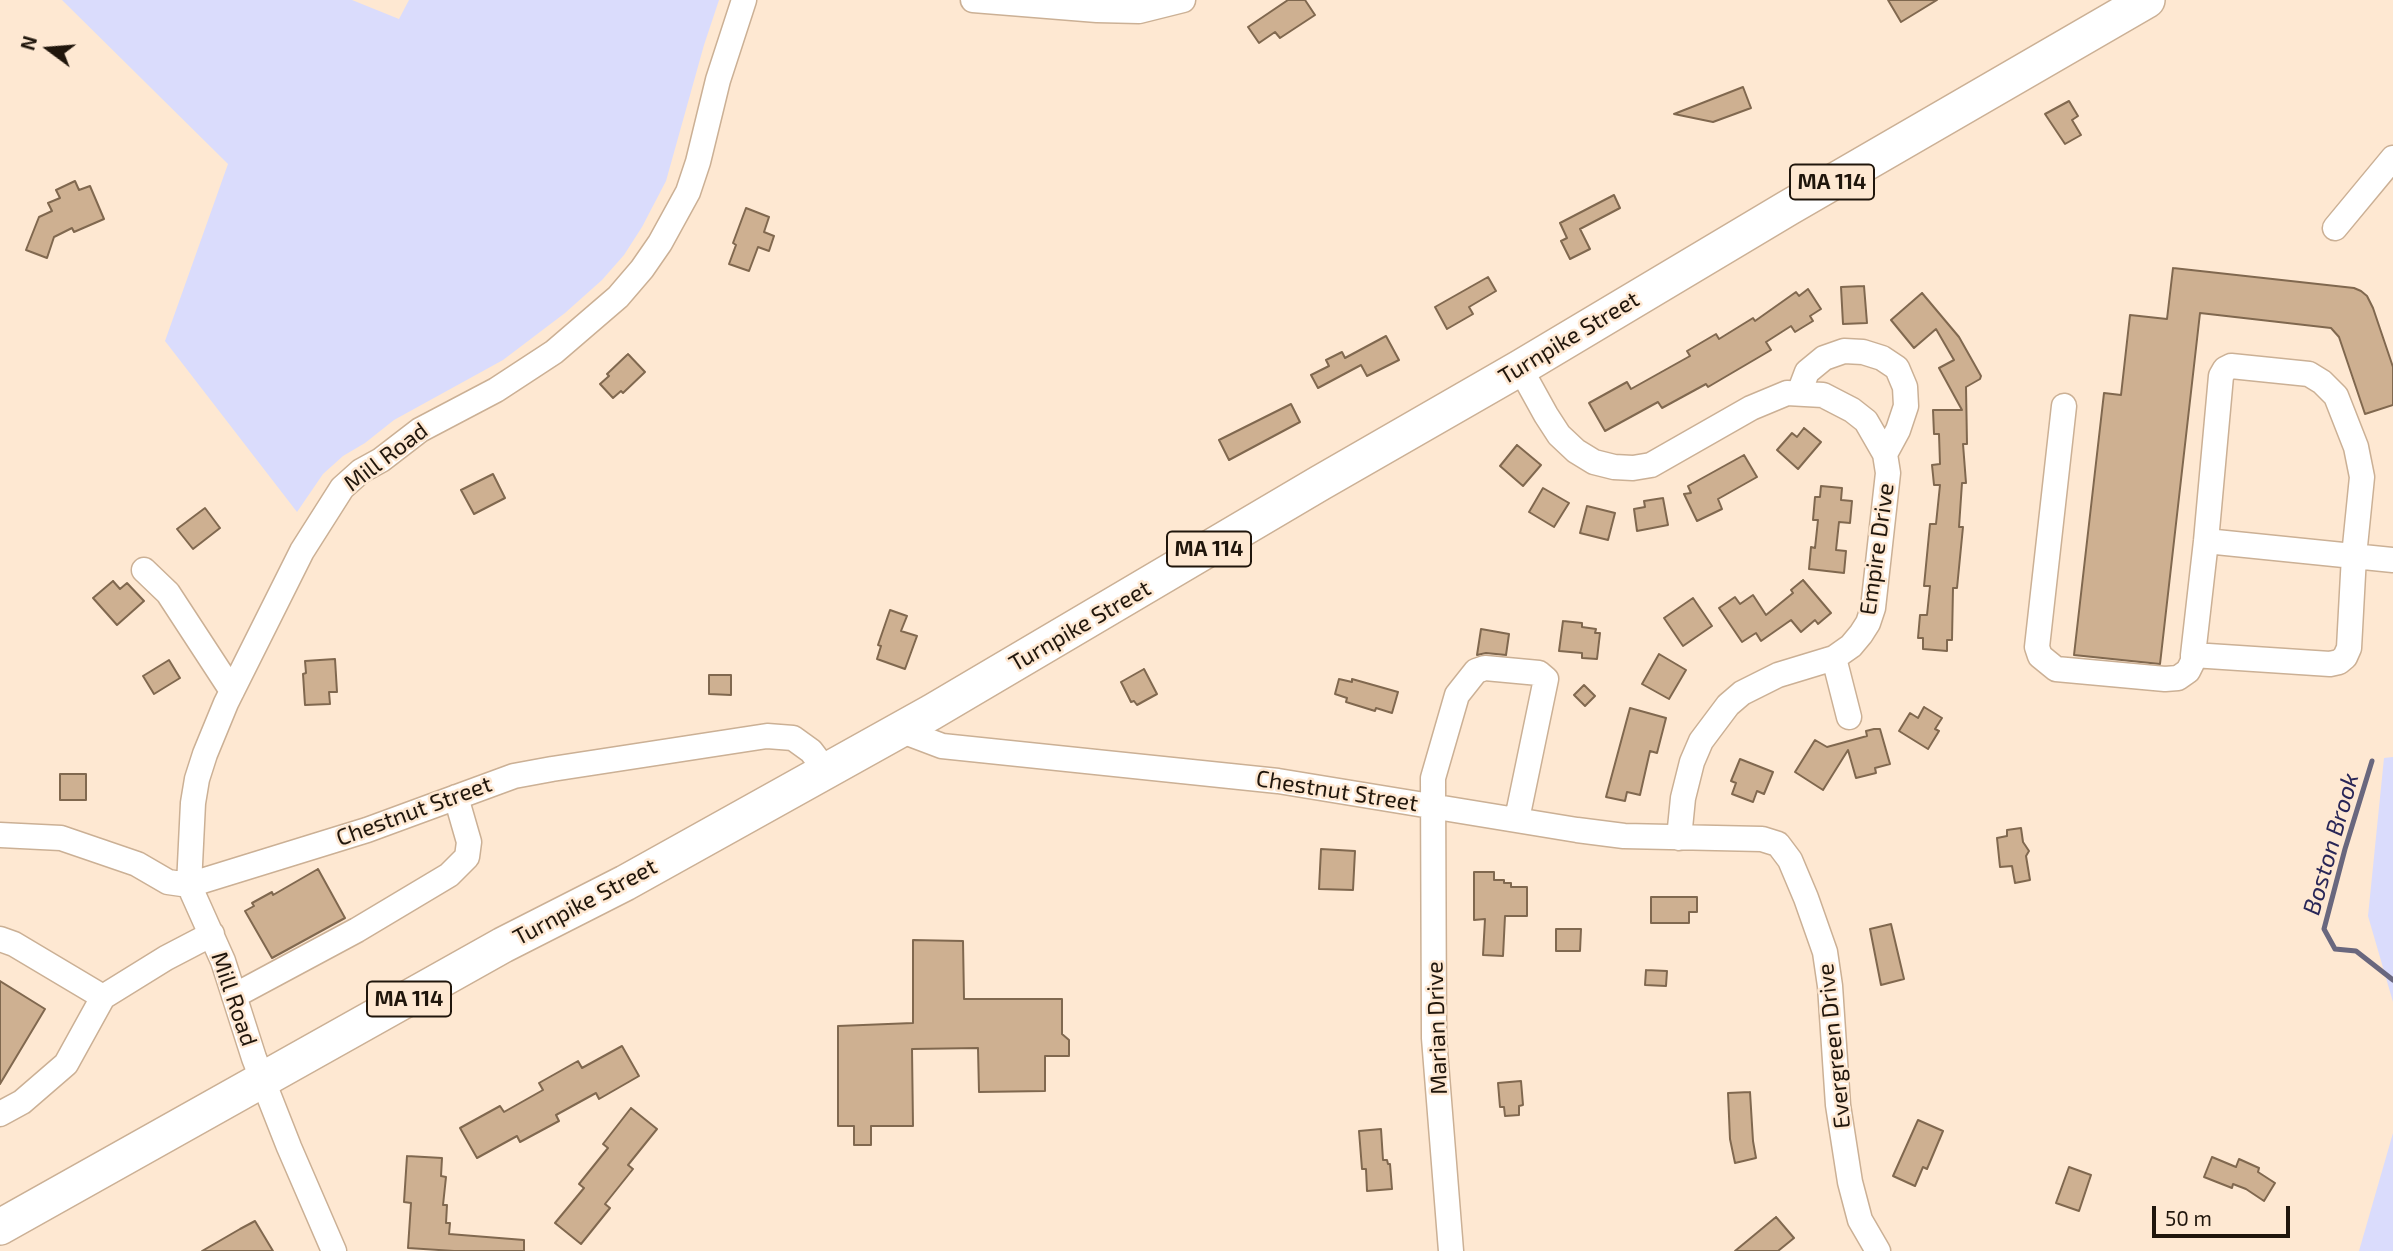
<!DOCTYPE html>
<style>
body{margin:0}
#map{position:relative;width:2393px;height:1251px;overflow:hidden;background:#fee8d2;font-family:"Exo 2",sans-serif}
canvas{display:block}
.north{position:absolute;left:14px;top:14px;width:70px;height:70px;-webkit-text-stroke:5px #fee8d2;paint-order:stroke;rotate:286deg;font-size:19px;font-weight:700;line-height:28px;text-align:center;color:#20160c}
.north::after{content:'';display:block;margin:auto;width:24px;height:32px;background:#20160c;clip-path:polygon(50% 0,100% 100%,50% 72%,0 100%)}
.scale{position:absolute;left:2152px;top:1206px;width:138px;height:32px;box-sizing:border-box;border:4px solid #20160c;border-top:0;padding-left:9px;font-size:21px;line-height:24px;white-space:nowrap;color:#20160c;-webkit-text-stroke:5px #fee8d2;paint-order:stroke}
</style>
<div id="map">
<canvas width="2393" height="1251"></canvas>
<div class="north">N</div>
<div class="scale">50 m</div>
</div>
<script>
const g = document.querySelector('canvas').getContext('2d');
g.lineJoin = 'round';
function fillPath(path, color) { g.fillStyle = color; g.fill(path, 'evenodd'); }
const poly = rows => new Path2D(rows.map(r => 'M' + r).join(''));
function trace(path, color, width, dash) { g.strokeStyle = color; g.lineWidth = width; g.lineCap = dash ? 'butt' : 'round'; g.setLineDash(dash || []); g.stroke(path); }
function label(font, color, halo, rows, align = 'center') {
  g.font = font + ' "Exo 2",sans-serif'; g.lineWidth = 5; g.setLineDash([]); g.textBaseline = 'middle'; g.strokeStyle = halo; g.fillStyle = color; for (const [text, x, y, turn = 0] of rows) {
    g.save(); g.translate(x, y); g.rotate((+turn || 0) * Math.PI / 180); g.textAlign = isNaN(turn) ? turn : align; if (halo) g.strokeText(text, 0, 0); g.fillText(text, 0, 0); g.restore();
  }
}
const green = poly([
 [62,0,352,0,399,19,409,0,719,0,704,45,666,181,642,227,624,255,602,280,565,313,503,360,394,420,365,443,343,456,323,474,297,512,165,341,228,164],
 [2393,757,2393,1002,2368,916,2384,758],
 [2393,1133,2393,1251,2359,1251]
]);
const stream = poly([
 [2372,761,2345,849,2324,929,2335,949,2356,951,2393,980]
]);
const building = poly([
 [1288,0,1305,0,1315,15,1280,38,1275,32,1259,43,1248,27,1288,0],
 [1888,0,1937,0,1901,22,1888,0],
 [1743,87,1751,108,1713,122,1674,114,1743,87],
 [2069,101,2078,116,2072,120,2081,135,2065,144,2045,114,2069,101],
 [75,181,79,190,90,186,104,219,74,232,72,228,54,237,47,258,26,250,39,217,52,211,48,203,60,198,56,190,75,181],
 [1614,195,1620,208,1580,229,1590,249,1570,259,1561,241,1567,238,1560,223,1614,195],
 [746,208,769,217,764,232,774,236,769,251,758,247,749,271,729,264,736,245,733,243,746,208],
 [2173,268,2354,288,2361,291,2367,296,2373,308,2393,367,2393,405,2365,414,2339,337,2331,328,2200,313,2160,664,2074,655,2104,393,2121,395,2130,315,2167,319,2173,268],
 [1488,277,1496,291,1469,307,1473,314,1447,329,1435,307,1488,277],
 [1864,286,1867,323,1843,324,1841,287,1864,286],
 [1808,289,1821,309,1810,316,1813,321,1795,332,1791,326,1766,342,1771,350,1708,387,1706,384,1662,408,1658,402,1605,431,1589,403,1627,382,1631,389,1690,356,1687,351,1716,334,1719,339,1753,318,1755,321,1796,292,1799,296,1808,289],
 [1922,293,1959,337,1981,376,1980,379,1966,387,1967,444,1963,444,1966,483,1962,483,1959,527,1963,527,1957,588,1953,588,1952,640,1947,640,1947,651,1923,649,1923,638,1918,638,1920,615,1927,615,1930,586,1924,586,1930,524,1936,524,1940,485,1934,485,1932,465,1940,464,1939,434,1934,434,1933,410,1962,410,1939,368,1954,360,1936,329,1914,348,1891,320,1922,293],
 [1386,336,1399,360,1367,376,1361,365,1318,388,1311,375,1329,366,1326,360,1342,352,1345,358,1386,336],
 [628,354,645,372,623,393,621,391,613,398,600,384,609,376,607,374,628,354],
 [1291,404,1300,422,1229,460,1219,440,1291,404],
 [1804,428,1821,442,1798,469,1777,450,1792,433,1797,437,1804,428],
 [1517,445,1541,465,1523,486,1500,466,1517,445],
 [1744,455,1757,477,1718,499,1722,509,1697,521,1684,494,1691,493,1688,486,1744,455],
 [493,474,505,498,474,514,461,490,493,474],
 [1821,486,1842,488,1841,500,1852,501,1850,523,1839,522,1836,550,1846,551,1844,573,1809,569,1811,547,1815,548,1818,520,1813,520,1815,497,1820,497,1821,486],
 [1543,488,1569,503,1554,527,1529,512,1543,488],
 [1663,498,1668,525,1637,531,1634,509,1645,507,1644,501,1663,498],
 [1587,506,1615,513,1608,540,1580,533,1587,506],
 [205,508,220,528,193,549,177,529,205,508],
 [1803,580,1831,613,1818,624,1815,620,1801,632,1791,620,1761,641,1756,633,1742,642,1719,608,1735,597,1740,604,1753,595,1766,615,1793,593,1791,590,1803,580],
 [113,581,120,589,127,583,144,601,117,625,93,598,113,581],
 [1693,598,1712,626,1683,646,1664,618,1693,598],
 [890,610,907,616,901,631,917,636,905,669,877,659,881,646,878,645,890,610],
 [1563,621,1582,623,1582,627,1596,629,1595,633,1600,633,1597,659,1582,658,1582,653,1559,651,1563,621],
 [1481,629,1509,634,1506,655,1486,653,1477,655,1481,629],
 [1659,654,1686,670,1669,699,1642,684,1659,654],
 [335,659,337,692,329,692,330,704,305,705,303,674,306,673,305,661,335,659],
 [169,660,180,678,154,694,143,676,169,660],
 [1144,669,1157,694,1137,705,1134,701,1131,702,1121,682,1144,669],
 [709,675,731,675,731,695,709,694,709,675],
 [1339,679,1352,682,1352,679,1398,692,1392,713,1376,708,1375,711,1346,702,1347,698,1335,694,1339,679],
 [1584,685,1595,696,1585,706,1574,695,1584,685],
 [1924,707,1942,718,1935,729,1939,731,1928,749,1899,731,1910,713,1918,718,1924,707],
 [1630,708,1666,718,1657,753,1650,751,1640,795,1627,792,1625,801,1606,797,1630,708],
 [1874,729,1880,729,1890,764,1875,768,1876,773,1856,778,1848,750,1823,790,1795,772,1815,740,1827,747,1867,736,1866,731,1874,729],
 [1740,759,1773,772,1764,794,1757,791,1753,802,1732,794,1736,783,1731,781,1740,759],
 [60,774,86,774,86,800,60,800,60,774],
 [2021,828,2023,842,2029,851,2026,856,2030,880,2015,883,2012,866,2000,867,1997,838,2007,836,2007,830,2021,828],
 [1321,849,1355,851,1353,890,1319,889,1321,849],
 [318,869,345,918,272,958,245,911,254,906,252,903,272,892,273,895,318,869],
 [1474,872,1494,872,1494,880,1504,880,1504,883,1511,883,1511,887,1527,887,1527,916,1505,916,1503,956,1483,955,1485,919,1474,920,1474,872],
 [1651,897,1697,897,1697,912,1689,912,1689,923,1651,923,1651,897],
 [1891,924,1904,979,1881,985,1870,929,1891,924],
 [1556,929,1581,929,1580,951,1556,951,1556,929],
 [913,940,963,941,964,999,1062,999,1062,1034,1069,1040,1069,1056,1045,1056,1045,1091,979,1092,978,1048,912,1049,913,1126,871,1126,871,1145,854,1145,854,1126,838,1126,838,1026,913,1023,913,940],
 [1646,970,1667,971,1666,986,1645,985,1646,970],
 [0,981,45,1009,0,1084,0,981],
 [622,1046,639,1076,599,1099,596,1093,556,1115,559,1121,520,1142,517,1136,477,1158,460,1128,500,1106,504,1112,543,1090,539,1083,578,1061,582,1068,622,1046],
 [1521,1081,1523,1105,1519,1106,1519,1115,1505,1116,1504,1107,1500,1107,1498,1083,1521,1081],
 [1750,1092,1753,1141,1756,1158,1735,1163,1730,1139,1728,1093,1750,1092],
 [631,1108,657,1129,628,1165,633,1169,605,1204,610,1208,581,1244,555,1223,584,1188,579,1184,608,1148,603,1144,631,1108],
 [1918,1120,1943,1131,1927,1169,1923,1167,1915,1186,1893,1176,1918,1120],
 [1381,1129,1383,1160,1387,1160,1388,1164,1390,1164,1392,1189,1367,1191,1366,1169,1362,1169,1359,1131,1381,1129],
 [407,1156,442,1158,441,1176,446,1177,443,1205,447,1205,446,1223,450,1223,449,1234,524,1240,524,1251,454,1251,408,1248,411,1203,404,1202,407,1156],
 [2212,1157,2236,1167,2239,1159,2259,1168,2258,1172,2275,1183,2264,1201,2246,1189,2233,1184,2232,1188,2204,1177,2212,1157],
 [2069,1167,2091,1175,2079,1211,2056,1203,2069,1167],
 [1776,1217,1794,1238,1778,1251,1735,1251,1776,1217],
 [255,1221,273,1251,202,1251,240,1229,255,1221]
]);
const minor = poly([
 [973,0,1097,10,1139,11,1183,0],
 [2335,228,2393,158],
 [1520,368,1546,415,1559,435,1576,451,1594,462,1614,467,1633,468,1651,465,1751,408,1787,393,1823,395,1852,410,1866,421,1885,454,1888,473,1873,608,1868,623,1861,634,1851,646,1834,658,1778,675,1742,693,1728,705,1701,741,1692,762,1683,798,1679,838],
 [1799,393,1807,372,1824,358,1844,351,1863,352,1882,358,1897,368,1905,387,1906,406,1898,430,1885,454],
 [2064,406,2037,647,2040,656,2056,669,2165,679,2178,678,2188,671,2193,661,2193,655,2206,541,2221,376,2225,369,2231,366,2309,374,2322,382,2336,396,2356,447,2362,477,2354,556,2349,648,2345,657,2339,662,2330,664,2193,655],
 [2206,541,2393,560],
 [144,570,168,593,232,691],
 [1834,658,1849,717],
 [897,729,942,746,1278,781,1577,830,1624,836,1762,839,1778,844,1790,860,1806,898,1825,952,1830,986,1838,1105,1850,1182,1860,1220,1878,1251],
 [0,835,61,838,137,864,168,882,189,885,367,830,514,776,552,769,767,736,793,738,811,751,827,772],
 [0,939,14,944,103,997],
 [234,996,357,930,449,875,467,857,469,842,456,797],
 [0,1114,22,1102,66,1064,103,997,166,958,212,934],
 [334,1251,289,1147,254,1058,223,961,189,885,193,803,197,779,205,754,226,703,302,551,342,488,361,471,381,460,420,430,496,390,554,352,618,297,642,269,660,243,688,192,698,162,718,80,744,0],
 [1451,1251,1434,1038,1433,778,1457,695,1476,671,1485,668,1539,673,1546,679,1517,819]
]);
const highway = poly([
 [0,1227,503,945,625,883,932,712,1320,483,1520,368,1788,208,2147,0]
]);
const shields = [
 [1832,182,84],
 [1209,549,84],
 [409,999,84]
];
const shieldNames = [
 ["MA 114",1832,182],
 ["MA 114",1209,549],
 ["MA 114",409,999]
];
const streetNames = [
 ["Turnpike Street",1569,338,-31],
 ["Mill Road",386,457,-37],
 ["Empire Drive",1877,549,-82],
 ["Turnpike Street",1080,626,-30],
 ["Chestnut Street",1337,791,9],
 ["Chestnut Street",414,811,-20],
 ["Turnpike Street",585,902,-28],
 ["Mill Road",234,999,71],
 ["Marian Drive",1437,1028,-92],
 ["Evergreen Drive",1834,1046,-96]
];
const waterNames = [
 ["Boston Brook",2331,844,-74]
];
fillPath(green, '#dadcfc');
trace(stream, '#69677e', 5);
fillPath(building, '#ceb091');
trace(building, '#80684f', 2);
trace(minor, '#cbb095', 27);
trace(highway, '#cbb095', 38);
trace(minor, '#fff', 24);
trace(highway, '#fff', 35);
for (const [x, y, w] of shields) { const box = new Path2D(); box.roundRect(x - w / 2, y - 17.5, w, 35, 5); g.fillStyle = '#fee8d2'; g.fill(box); trace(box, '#20160c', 2); }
label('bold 21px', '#20160c', null, shieldNames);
label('23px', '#20160c', '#fee8d2', streetNames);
label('italic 24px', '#292657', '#fee8d2', waterNames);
</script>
